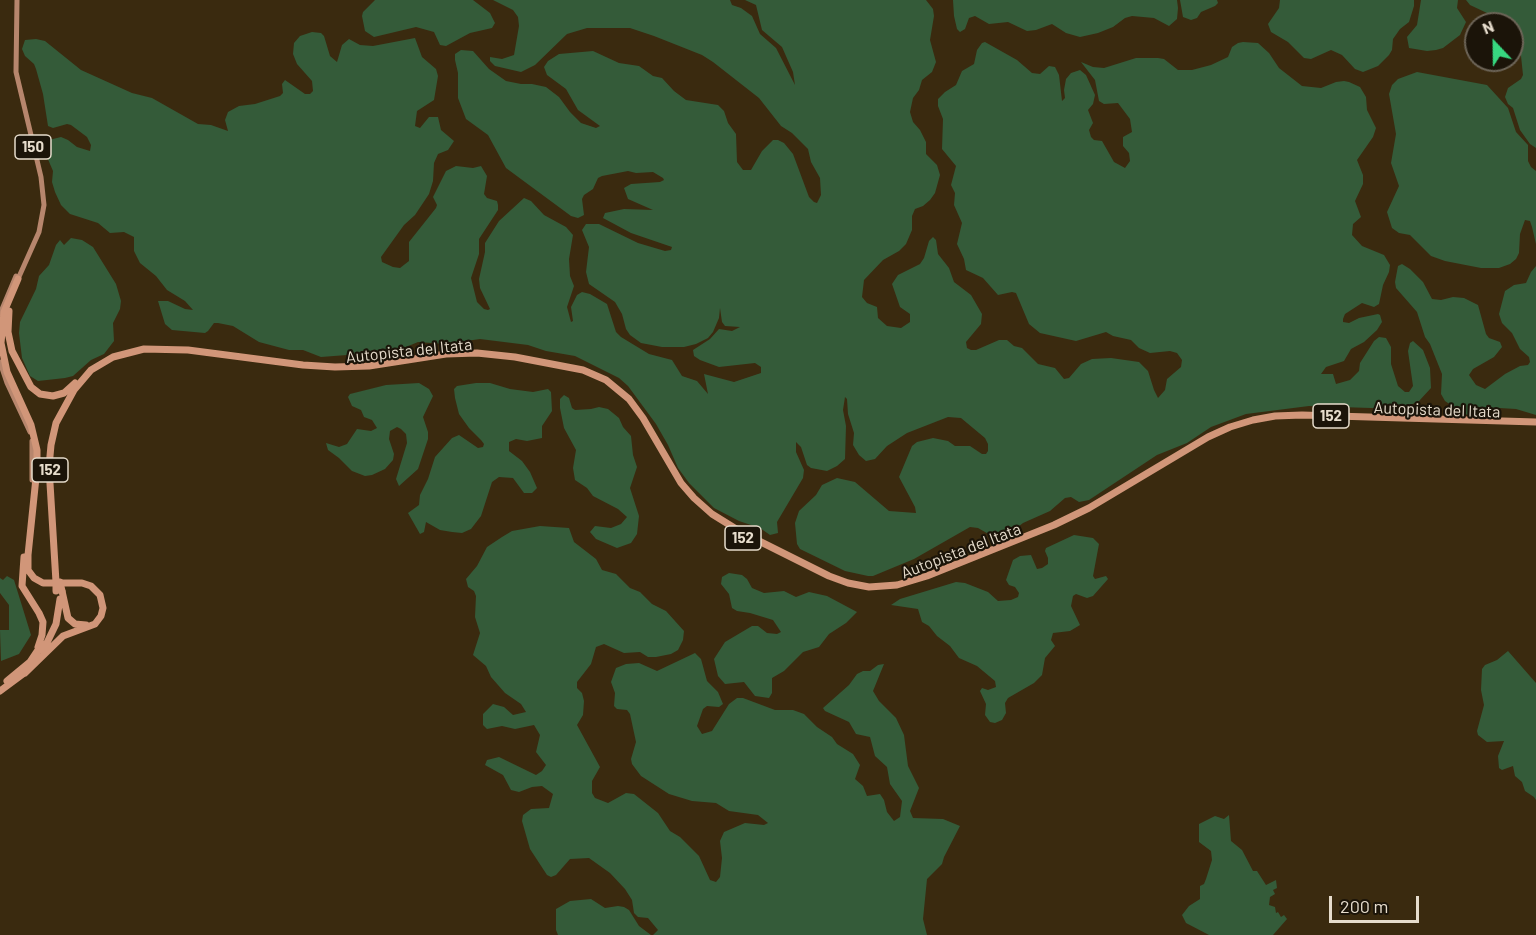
<!DOCTYPE html>
<style>
body{margin:0}
#map{position:relative;width:1536px;height:935px;overflow:hidden;background:#3a2a0f;font-family:Barlow,sans-serif}
canvas{display:block}
.north{position:absolute;left:1464px;top:12px;width:60px;height:60px;box-sizing:border-box;background:#1b1409;border:2px solid #6c6457;border-radius:50%;rotate:338deg;font-size:16px;font-weight:700;line-height:24px;text-align:center;color:#e6dccc}
.north::after{content:'';display:block;margin:auto;width:21px;height:27px;background:#37d880;clip-path:polygon(50% 0,100% 100%,50% 72%,0 100%)}
.scale{position:absolute;left:1329px;top:896px;width:90px;height:27px;box-sizing:border-box;border:3px solid #e6dccc;border-top:0;padding-left:8px;font-size:18px;line-height:21px;white-space:nowrap;color:#e6dccc;-webkit-text-stroke:4px #1b1409;paint-order:stroke}
</style>
<div id="map">
<canvas width="1536" height="935"></canvas>
<div class="north">N</div>
<div class="scale">200 m</div>
</div>
<script>
const g = document.querySelector('canvas').getContext('2d');
g.lineJoin = 'round';
function fillPath(path, color) { g.fillStyle = color; g.fill(path, 'evenodd'); }
const poly = rows => new Path2D(rows.map(r => 'M' + r).join(''));
function trace(path, color, width, dash) { g.strokeStyle = color; g.lineWidth = width; g.lineCap = dash ? 'butt' : 'round'; g.setLineDash(dash || []); g.stroke(path); }
function label(font, color, halo, rows, align = 'center') {
  g.font = font + ' Barlow,sans-serif'; g.lineWidth = 4.5; g.setLineDash([]); g.textBaseline = 'middle'; g.strokeStyle = halo; g.fillStyle = color; for (const [text, x, y, turn = 0] of rows) {
    g.save(); g.translate(x, y); g.rotate((+turn || 0) * Math.PI / 180); g.textAlign = isNaN(turn) ? turn : align; if (halo) g.strokeText(text, 0, 0); g.fillText(text, 0, 0); g.restore();
  }
}
const green = poly([
 [375,0,473,0,490,13,495,23,492,28,470,33,446,46,440,45,434,32,416,27,374,37,365,31,362,16,363,12],
 [493,0,730,0,732,5,741,8,752,16,760,34,776,48,795,85,793,72,782,47,762,30,756,5,745,0,926,0,933,9,934,16,930,40,936,62,932,72,922,80,919,90,913,98,910,112,913,122,920,130,926,142,926,154,937,165,940,175,935,193,930,200,923,206,915,209,912,216,912,230,906,244,899,251,883,260,864,280,862,297,867,303,877,307,878,318,887,326,901,328,910,322,910,314,900,307,892,284,898,275,920,264,924,258,929,241,933,237,936,240,938,254,949,268,954,282,971,295,982,314,981,324,966,342,967,348,971,350,976,350,999,340,1007,340,1014,346,1022,348,1038,364,1055,368,1064,379,1069,378,1081,364,1092,359,1111,358,1139,362,1148,371,1154,390,1158,398,1165,390,1167,379,1181,367,1182,360,1177,353,1170,351,1150,353,1139,348,1131,340,1113,336,1106,332,1076,341,1040,333,1029,324,1016,293,1012,292,998,295,983,278,966,270,964,259,957,244,962,223,954,205,955,193,951,185,956,166,942,149,943,119,938,106,938,99,945,92,956,85,962,71,974,64,977,50,982,43,985,42,1017,60,1032,73,1040,74,1049,66,1055,67,1059,75,1062,101,1065,98,1064,90,1066,79,1071,73,1080,70,1086,75,1095,95,1093,104,1088,110,1093,123,1089,130,1091,137,1094,140,1102,141,1114,162,1125,168,1130,161,1129,153,1123,146,1123,137,1132,132,1130,119,1118,103,1104,104,1099,101,1095,80,1081,62,1093,67,1104,68,1136,58,1158,58,1164,59,1178,70,1192,70,1211,65,1228,57,1232,47,1238,43,1243,42,1258,43,1269,53,1279,68,1302,86,1321,88,1336,82,1344,81,1349,82,1360,87,1366,97,1367,110,1376,128,1373,137,1357,160,1363,175,1363,184,1355,201,1361,217,1353,224,1352,235,1362,246,1384,255,1390,265,1389,272,1383,285,1379,304,1374,307,1362,303,1345,314,1343,319,1343,322,1349,323,1359,318,1378,314,1380,315,1382,322,1377,330,1364,342,1351,349,1344,361,1326,367,1321,374,1333,374,1336,384,1350,380,1359,371,1360,363,1374,341,1379,337,1386,338,1391,347,1391,364,1398,386,1405,392,1409,392,1413,386,1408,351,1410,343,1413,341,1423,350,1430,368,1431,388,1419,401,1402,409,1309,406,1246,414,1211,427,1187,443,1157,455,1089,500,1079,502,1071,497,1065,498,1050,511,1023,523,1004,538,992,536,978,528,970,527,914,559,873,576,868,576,845,571,800,549,797,544,795,523,799,511,816,495,822,485,837,478,855,482,889,511,916,513,915,507,899,477,912,446,917,442,933,438,948,441,955,446,970,446,982,454,986,454,988,451,988,444,985,438,961,418,948,417,907,433,887,446,875,459,866,461,859,455,853,445,854,433,848,414,847,399,845,397,843,410,846,426,845,459,837,466,827,471,811,468,807,465,801,447,796,442,796,452,804,470,803,478,777,522,778,533,770,535,760,528,739,521,714,508,689,483,678,468,668,445,656,424,628,386,619,378,575,356,546,351,528,345,480,339,445,344,418,342,387,355,360,354,321,357,303,350,289,350,259,342,233,326,218,323,214,323,208,331,205,333,172,330,165,324,158,301,168,301,185,309,193,310,185,301,167,290,156,276,140,263,134,251,134,237,124,232,110,233,98,223,70,214,61,205,55,192,52,182,53,171,47,157,49,140,61,137,68,140,77,147,90,151,91,145,87,137,71,125,67,124,53,128,48,126,43,94,36,69,34,64,25,56,22,49,25,40,36,39,45,41,81,70,132,93,152,98,198,124,211,125,228,131,225,120,228,112,239,106,255,104,280,96,283,93,282,84,285,80,305,94,310,94,313,91,312,81,297,64,293,54,294,43,300,36,312,32,321,33,324,36,330,56,337,62,342,45,349,39,360,45,373,46,415,38,422,57,436,69,438,76,434,100,417,111,415,126,420,128,429,117,438,117,441,130,454,141,448,150,438,154,434,163,433,181,429,194,415,215,404,225,381,257,382,262,393,267,400,268,409,261,409,242,436,208,437,205,433,197,446,171,456,166,473,168,481,166,487,176,484,194,487,198,497,201,498,205,498,210,479,239,479,254,471,278,477,302,484,309,488,310,490,309,480,288,479,279,485,252,485,243,499,221,524,198,531,201,544,215,566,227,573,235,569,259,570,276,574,286,567,307,571,322,573,321,571,307,577,295,582,292,590,294,607,304,616,332,621,337,649,354,672,360,682,376,697,381,708,394,704,374,734,382,761,373,761,367,755,363,719,367,700,360,694,356,693,350,710,339,719,329,732,331,740,327,725,326,722,322,720,308,719,318,713,332,708,338,696,344,684,347,662,347,641,343,630,335,626,329,622,314,615,302,589,284,586,272,589,247,582,230,586,224,599,224,638,243,665,251,671,250,672,247,631,233,603,218,605,213,624,209,653,210,628,199,624,188,631,184,660,182,664,180,663,178,653,172,636,173,628,171,602,176,598,178,593,189,584,195,582,199,584,215,578,218,571,216,506,168,488,135,466,119,458,98,458,73,455,60,455,54,461,50,473,51,489,69,506,81,521,84,532,84,546,87,559,97,570,112,581,123,596,128,600,126,578,110,566,89,547,75,544,67,548,61,559,54,593,51,619,63,639,66,653,76,662,78,674,91,686,100,718,105,724,111,728,123,736,134,737,162,743,170,751,170,762,151,773,140,778,140,784,143,793,154,809,197,814,202,817,203,821,195,820,178,811,162,808,149,792,133,781,126,759,98,713,62,702,55,654,36,630,28,587,28,567,34,535,65,521,72,495,66,490,61,490,57,502,59,514,55,519,26,518,17,513,10],
 [953,0,1177,0,1178,8,1177,19,1169,26,1154,18,1132,16,1125,18,1113,27,1098,33,1080,37,1066,33,1052,24,1036,30,1027,31,1008,22,989,24,975,16,969,18,965,29,960,32,957,29,954,16],
 [1180,0,1217,0,1218,3,1215,6,1201,12,1197,18,1191,20,1183,17],
 [1280,0,1414,0,1414,6,1409,22,1400,29,1393,39,1392,50,1389,55,1378,66,1363,72,1355,69,1342,55,1331,50,1311,59,1304,58,1288,42,1271,32,1268,24,1279,8],
 [1421,0,1458,0,1457,8,1466,22,1460,35,1443,48,1436,50,1427,51,1409,48,1407,37,1417,25],
 [1466,0,1536,0,1536,148,1530,144,1520,130,1513,108,1508,104,1505,97,1508,88,1521,79,1523,75,1521,56,1512,40,1512,24,1494,24,1487,13,1470,5],
 [1417,72,1487,85,1508,108,1516,132,1528,145,1528,161,1531,167,1536,171,1536,244,1532,227,1530,221,1525,220,1520,234,1519,253,1516,259,1510,264,1499,268,1481,268,1445,261,1431,256,1410,235,1399,233,1392,228,1387,212,1399,186,1391,163,1396,134,1389,94,1392,85,1398,79],
 [71,238,82,240,93,247,116,284,121,301,120,309,113,323,114,341,104,354,91,360,73,376,65,378,38,381,30,376,22,358,19,333,20,322,36,289,39,276,49,265,56,245,60,240,64,245],
 [1402,264,1410,269,1423,282,1432,299,1441,300,1453,297,1464,298,1478,305,1486,334,1489,338,1500,342,1502,347,1494,357,1473,369,1469,375,1476,385,1485,389,1505,374,1520,366,1528,365,1530,362,1529,357,1520,349,1512,333,1502,323,1499,314,1505,291,1514,285,1526,283,1531,272,1536,266,1536,415,1516,409,1499,408,1469,415,1464,414,1445,401,1441,394,1442,374,1430,344,1425,337,1417,312,1396,288,1395,282,1398,266],
 [419,383,429,389,433,396,423,417,428,432,428,439,418,469,399,486,396,479,407,443,406,434,401,429,397,427,390,431,389,439,394,454,393,460,385,469,372,475,365,476,352,471,339,458,328,450,326,443,339,447,347,444,357,429,371,431,377,428,372,420,364,417,361,410,352,406,348,397,350,394,386,385],
 [476,383,490,383,510,389,533,392,548,389,551,392,552,411,542,426,542,438,527,441,516,439,509,442,509,451,522,461,530,472,537,488,532,493,524,493,513,478,499,477,492,482,481,516,471,529,462,533,452,532,440,530,426,522,424,532,420,534,408,513,419,505,420,495,428,479,435,457,452,438,459,435,478,448,483,447,484,444,481,440,469,428,459,414,455,398,454,389,457,386],
 [564,395,569,398,572,408,575,410,591,409,599,407,608,409,619,418,623,427,631,436,633,455,637,467,630,488,639,516,637,534,631,543,617,548,596,539,590,532,595,526,611,528,621,524,627,517,618,509,593,496,587,488,575,480,573,468,576,450,564,428,560,408,560,399],
 [540,526,569,528,574,542,596,559,602,570,616,574,630,588,640,592,652,604,666,611,684,631,683,640,678,650,671,654,656,657,648,657,640,652,624,653,604,644,596,647,591,664,577,682,577,688,582,693,584,701,583,715,577,725,600,767,592,781,592,793,595,798,608,803,626,793,634,794,658,813,670,831,680,837,699,856,710,880,716,882,720,877,722,858,720,841,724,832,745,823,764,825,768,823,758,815,729,811,716,803,692,801,669,794,641,776,632,764,631,759,636,742,630,714,627,710,617,709,614,706,615,693,611,682,616,668,626,664,639,663,657,671,695,653,701,659,707,681,718,692,723,704,719,707,707,706,703,709,697,726,702,734,712,731,729,704,737,698,743,698,775,710,793,710,804,714,817,727,832,737,837,744,853,754,860,765,855,779,863,786,867,796,880,794,884,800,887,812,894,821,900,817,902,801,890,784,887,767,875,756,870,737,856,734,849,722,825,711,823,708,849,685,857,674,863,671,870,671,878,665,884,664,873,691,879,701,896,718,904,735,908,766,919,788,910,811,913,818,943,819,960,826,944,857,942,864,927,879,923,919,927,935,653,935,658,930,648,918,638,917,634,913,632,900,625,889,610,873,589,858,570,859,556,875,551,877,547,875,530,849,522,821,523,815,531,809,549,808,553,794,542,786,532,787,519,792,511,790,503,775,485,765,487,760,499,757,536,775,542,771,546,765,536,752,540,735,534,725,515,729,502,726,487,729,483,725,483,714,493,704,504,707,513,715,526,712,521,704,505,693,491,677,486,666,473,655,480,633,475,617,476,596,474,591,468,587,466,579,477,566,487,547,502,537,512,531],
 [1074,535,1093,538,1099,544,1093,576,1095,579,1106,576,1108,579,1093,596,1087,598,1076,594,1073,596,1071,606,1080,625,1070,631,1053,633,1051,640,1055,646,1045,658,1042,675,1034,683,1008,698,1005,703,1006,713,1002,720,995,723,990,722,985,715,986,704,980,691,982,688,988,690,996,687,995,681,977,666,959,658,950,646,937,636,929,626,922,622,918,609,891,605,900,599,956,582,965,583,988,592,998,601,1011,600,1018,597,1019,593,1015,587,1009,585,1006,580,1013,560,1020,556,1031,555,1037,569,1042,568,1048,564,1048,558,1045,551,1046,548],
 [729,573,742,575,747,579,752,588,764,593,784,591,796,597,809,592,827,596,857,612,846,623,829,634,819,647,803,652,784,671,772,678,772,693,769,698,755,696,744,682,725,684,718,676,714,659,725,642,752,626,758,626,767,633,777,634,781,632,773,620,750,613,737,611,732,608,729,594,721,584,722,577],
 [7,576,14,580,31,635,19,654,1,661,0,630,9,630,9,605,0,593,0,578,3,580],
 [1508,651,1536,683,1536,800,1534,797,1525,791,1522,782,1515,776,1513,766,1502,770,1499,768,1498,756,1504,741,1487,742,1478,735,1477,731,1484,705,1481,690,1482,669,1485,665,1497,660],
 [1229,815,1231,841,1242,850,1253,871,1257,871,1266,885,1276,880,1277,888,1273,890,1275,894,1270,897,1269,905,1275,907,1276,913,1278,912,1281,917,1284,915,1287,919,1273,935,1209,935,1186,923,1182,915,1189,906,1200,899,1200,886,1204,884,1206,879,1212,860,1211,851,1199,842,1199,824,1215,816,1224,819],
 [591,899,605,908,618,906,624,907,629,910,639,926,651,935,558,935,556,930,556,909,570,901]
]);
const primary = poly([
 [17,0,16,72,41,177,44,205,39,232,18,279],
 [0,314,16,276],
 [0,362,7,383,30,432],
 [32,441,32,480]
]);
const highway = poly([
 [18,279,4,312,1,343,7,372,31,425,37,450,37,468,28,555,28,570,34,578,43,583,82,583,91,586,100,595,103,608,101,616,95,624,63,636,25,673],
 [9,311,8,332,12,351,31,387,40,394,53,396,64,393,75,383],
 [24,557,22,586,39,613,43,622,42,635,38,647],
 [56,582,49,467,51,445,56,423,74,390,91,370,113,357,144,349,188,350,303,365,335,367,369,366,446,354,477,353,515,357,583,370,606,380,629,399,643,418,681,483,694,498,712,514,741,532,829,576,848,583,869,587,897,585,927,576,1054,525,1089,508,1208,437,1230,427,1253,420,1275,416,1302,415,1536,422],
 [62,591,68,618,75,624,86,625],
 [43,651,56,624,60,599],
 [7,681,30,662,42,644],
 [0,691,27,671]
]);
const highwayBridge = poly([
 [56,582,56,591],
 [60,582,62,591]
]);
const shields = [
 [33,147,36],
 [1331,416,36],
 [50,470,36],
 [743,538,36]
];
const shieldNames = [
 ["150",33,147],
 ["152",1331,416],
 ["152",50,470],
 ["152",743,538]
];
const streetNames = [
 ["Autopista del Itata",409,351,-6],
 ["Autopista del Itata",1437,410,2],
 ["Autopista del Itata",961,551,-21]
];
fillPath(green, '#345b39');
trace(primary, '#b7866d', 5);
trace(highway, '#d19679', 7);
trace(highwayBridge, '#d19679', 7);
for (const [x, y, w] of shields) { const box = new Path2D(); box.roundRect(x - w / 2, y - 12, w, 24, 4.5); g.fillStyle = '#1b1409'; g.fill(box); trace(box, '#e6dccc', 1.5); }
label('bold 15px', '#e6dccc', null, shieldNames);
label('16px', '#e6dccc', '#1b1409', streetNames);
</script>
